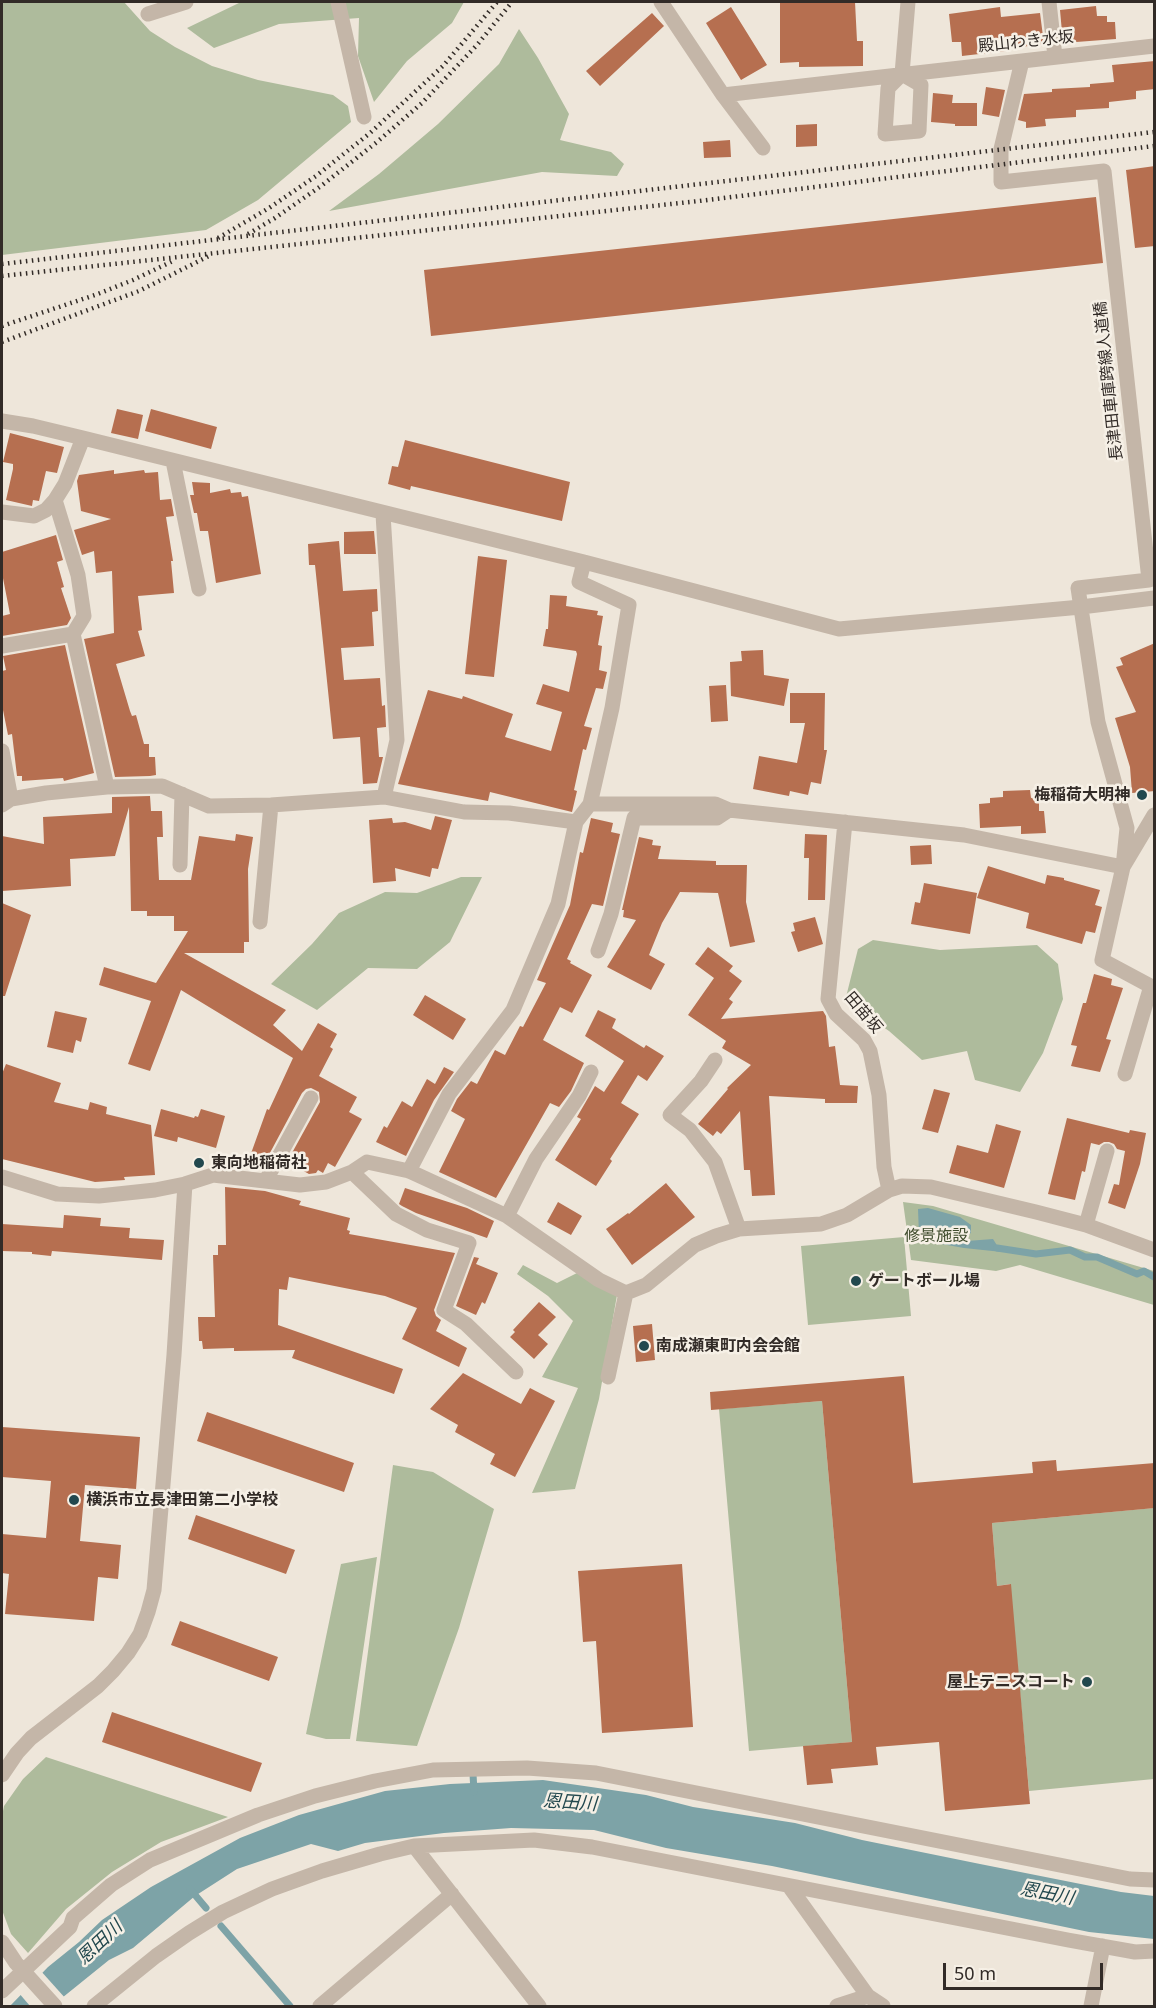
<!DOCTYPE html>
<meta charset="utf-8">
<style>
body{margin:0}
#map{position:relative;width:1156px;height:2008px;overflow:hidden;background:#eee6da;font-family:"Noto Sans",sans-serif}
canvas{display:block}
.frame{position:absolute;inset:0;border:3px solid #322b27;pointer-events:none}
.scale{position:absolute;left:943px;top:1963px;width:160px;height:27px;box-sizing:border-box;border:3px solid #322b27;border-top:0;padding-left:8px;font-size:18px;line-height:21px;white-space:nowrap;color:#322b27;-webkit-text-stroke:4px #f6f0e6;paint-order:stroke}
</style>
<div id="map">
<canvas width="1156" height="2008"></canvas>
<div class="frame"></div>
<div class="scale">50 m</div>
</div>
<script>
const g = document.querySelector('canvas').getContext('2d');
g.lineJoin = 'round';
function fillPath(path, color) { g.fillStyle = color; g.fill(path, 'evenodd'); }
const poly = rows => new Path2D(rows.map(r => 'M' + r).join(''));
function trace(path, color, width, dash) { g.strokeStyle = color; g.lineWidth = width; g.lineCap = dash ? 'butt' : 'round'; g.setLineDash(dash || []); g.stroke(path); }
function label(font, color, halo, rows, align = 'center') {
  g.font = font + ' "Noto Sans","Noto Sans JP",sans-serif'; g.lineWidth = 5; g.setLineDash([]); g.textBaseline = 'middle'; g.strokeStyle = halo; g.fillStyle = color; for (const [text, x, y, turn = 0] of rows) {
    g.save(); g.translate(x, y); g.rotate((+turn || 0) * Math.PI / 180); g.textAlign = isNaN(turn) ? turn : align; if (halo) g.strokeText(text, 0, 0); g.fillText(text, 0, 0); g.restore();
  }
}
const green = poly([
 [2,2,124,2,150,31,175,47,212,66,258,80,333,95,348,106,351,122,258,200,206,230,2,255],
 [241,2,464,2,452,23,407,61,374,102,358,56,359,18,279,24,214,48,187,28],
 [519,29,538,58,569,114,560,140,611,152,624,164,617,176,542,172,329,211,379,174,438,124,499,64],
 [461,877,482,877,450,942,417,969,368,968,317,1010,271,984,312,944,339,913,385,892,417,893],
 [873,940,940,950,1037,945,1058,964,1063,999,1043,1053,1020,1092,975,1080,967,1051,922,1060,889,1031,845,1001,858,949],
 [903,1202,933,1206,1154,1271,1154,1305,1020,1265,996,1271,911,1260],
 [904,1237,911,1316,808,1325,801,1246],
 [523,1265,557,1283,577,1273,617,1295,599,1399,575,1489,532,1493,578,1388,542,1377,573,1321,548,1296,517,1274],
 [822,1401,852,1742,749,1751,719,1409],
 [393,1465,433,1472,494,1509,459,1628,417,1746,356,1741],
 [1154,1508,1154,1779,1029,1791,1010,1584,997,1586,992,1523],
 [377,1557,350,1739,326,1739,306,1734,341,1564],
 [46,1757,228,1817,161,1842,112,1872,66,1909,28,1953,11,1934,2,1910,2,1816,4,1806,23,1779]
]);
const water = poly([
 [928,1208,960,1217,971,1225,971,1233,961,1238,967,1241,993,1239,998,1247,1005,1248,1002,1252,964,1248,936,1243,919,1235,918,1209],
 [543,1780,646,1795,693,1807,795,1823,862,1840,980,1864,1121,1892,1154,1896,1154,1939,1089,1932,772,1866,666,1848,594,1830,511,1828,444,1833,365,1843,338,1851,311,1844,237,1869,195,1896,133,1948,109,1960,52,2006,10,2006,48,1967,79,1942,102,1920,151,1887,240,1838,299,1815,385,1791,450,1784]
]);
const pier = poly([
 [40,1970,66,1999,57,2006,30,2006,18,1992]
]);
const stream = poly([
 [997,1248,1036,1254,1070,1250,1085,1257,1097,1257,1137,1274,1144,1271,1154,1277],
 [473,1774,474,1792],
 [190,1889,206,1908],
 [221,1926,290,2006]
]);
const building = poly([
 [780,2,855,2,857,41,863,41,863,66,799,67,799,62,780,63],
 [1096,6,1097,16,1107,16,1107,22,1115,22,1116,39,1063,43,1060,10],
 [731,7,767,65,741,80,706,23],
 [1000,7,1001,17,1040,13,1044,44,1005,49,1005,51,962,56,961,42,952,42,949,14],
 [652,13,664,26,600,86,586,71],
 [1155,61,1155,89,1136,91,1136,99,1109,102,1109,108,1076,110,1076,117,1045,119,1046,126,1026,128,1026,122,1018,120,1024,94,1052,92,1052,89,1090,87,1090,84,1114,82,1112,65],
 [986,87,1005,90,999,117,982,114],
 [933,93,953,95,952,103,977,103,977,126,955,126,955,124,931,122],
 [817,124,817,146,796,147,796,125],
 [730,140,731,157,704,158,703,142],
 [1155,166,1155,246,1135,248,1126,170],
 [1096,197,1103,263,431,336,424,270],
 [117,409,143,415,138,439,111,433],
 [151,409,217,427,211,449,145,431],
 [10,433,64,447,57,473,46,471,39,501,33,500,32,506,6,500,13,469,13,464,3,462],
 [405,440,570,482,562,521,411,486,410,490,388,484,392,466,398,467],
 [114,470,114,474,144,470,145,473,158,472,160,500,171,499,174,516,166,517,173,561,171,561,174,593,138,596,142,630,138,631,145,656,116,664,130,711,132,716,136,715,144,744,149,744,149,757,155,757,156,775,150,776,115,777,84,639,114,633,112,571,96,573,94,551,82,555,74,530,111,519,81,511,77,481,79,475],
 [192,482,210,483,210,493,230,489,231,493,241,492,242,497,248,496,261,574,216,583,208,531,200,531,197,513,194,513,190,495,194,495],
 [374,531,376,554,344,554,344,532],
 [56,535,63,560,57,562,64,587,61,588,71,618,67,625,2,636,2,616,10,614,2,573,2,552],
 [339,541,343,591,377,589,378,611,372,612,374,646,341,648,344,680,380,678,382,706,385,705,386,727,377,728,379,757,383,757,377,783,363,784,360,737,333,739,315,565,309,565,308,544],
 [478,556,507,560,494,677,465,674],
 [550,595,567,596,566,606,598,611,597,615,603,616,598,645,602,646,599,670,607,672,603,689,596,688,584,726,592,728,586,750,583,749,574,790,577,791,572,812,490,792,488,801,398,784,428,690,462,699,463,696,513,714,505,737,551,751,562,712,536,704,543,684,569,692,577,654,576,651,543,646,546,629,548,629],
 [1155,643,1155,791,1132,793,1130,767,1115,718,1136,712,1116,667,1123,665,1120,658],
 [65,645,94,773,64,781,63,778,22,781,22,776,17,776,12,734,8,735,2,705,2,671,6,670,3,656],
 [763,650,764,675,789,679,784,706,731,696,730,662,742,661,741,651],
 [726,685,728,721,711,722,709,686],
 [790,693,825,693,824,750,827,750,821,784,811,782,808,795,790,791,789,796,753,789,759,756,797,763,805,723,790,723],
 [1030,790,1031,798,1039,797,1039,811,1044,811,1046,833,1021,834,1021,826,980,828,979,804,990,803,990,798,1003,797,1003,791],
 [150,796,151,811,162,811,163,837,157,837,159,880,191,880,199,836,235,841,236,834,253,837,248,869,249,942,244,942,244,953,184,953,286,1010,273,1025,302,1051,318,1023,337,1034,330,1047,333,1049,319,1076,357,1097,349,1112,362,1119,335,1167,328,1163,323,1173,318,1170,316,1173,309,1174,287,1162,320,1102,319,1092,311,1088,306,1089,302,1093,264,1164,249,1159,267,1109,269,1110,293,1058,181,990,150,1071,128,1064,151,1001,99,985,104,967,156,983,188,931,174,931,174,916,147,916,147,911,131,911,129,807,115,856,70,859,71,886,2,891,2,836,44,844,43,817,112,813,112,797],
 [435,816,452,820,438,869,432,868,430,877,395,868,396,881,373,883,369,820,392,818,393,823,405,822,431,830],
 [591,818,613,823,611,832,620,834,603,906,592,904,567,959,571,961,570,963,592,975,572,1013,560,1007,543,1040,584,1063,571,1091,559,1107,550,1103,496,1198,439,1172,465,1119,451,1111,457,1099,471,1081,477,1084,495,1050,505,1055,520,1026,523,1027,546,983,537,980,570,905,580,852,583,853],
 [805,834,827,835,825,900,808,900,809,858,804,858],
 [639,837,653,840,652,845,661,846,658,859,716,861,716,865,747,865,746,902,755,942,730,947,718,893,680,892,662,923,649,955,665,964,651,990,607,967,636,920,623,917,624,910,622,910],
 [931,845,932,864,911,865,910,846],
 [988,866,1045,884,1047,875,1064,878,1064,880,1100,890,1095,905,1102,907,1095,933,1086,931,1082,944,1026,928,1029,913,977,898],
 [924,883,977,893,970,934,911,924,915,902,920,903],
 [2,903,31,915,5,996,2,996],
 [815,917,823,944,798,952,791,932,795,931,793,923],
 [708,947,733,966,729,971,742,981,729,999,733,1002,721,1019,823,1011,826,1016,829,1047,835,1046,840,1085,858,1086,857,1103,825,1103,825,1099,769,1096,775,1195,752,1196,750,1170,744,1170,740,1111,721,1134,717,1131,713,1136,698,1124,728,1089,727,1088,751,1065,722,1048,726,1041,688,1015,714,978,695,964],
 [1094,974,1112,979,1111,985,1123,988,1106,1039,1111,1040,1100,1072,1071,1066,1077,1046,1071,1045,1083,1003,1086,1003],
 [425,995,466,1019,453,1040,413,1015],
 [598,1010,616,1019,612,1028,644,1048,646,1045,664,1056,647,1081,638,1075,621,1103,639,1114,610,1159,612,1161,596,1186,555,1160,581,1119,577,1117,595,1086,604,1092,624,1061,585,1036],
 [55,1011,87,1018,81,1042,76,1040,73,1053,47,1047],
 [6,1064,61,1083,54,1102,88,1110,90,1102,107,1107,106,1114,151,1125,155,1175,124,1177,125,1180,95,1182,2,1159,2,1074],
 [444,1067,454,1072,434,1100,406,1156,376,1142,384,1126,387,1128,402,1101,412,1107,427,1079,435,1084],
 [934,1089,950,1093,938,1133,922,1129],
 [161,1109,194,1118,195,1116,198,1117,201,1109,225,1116,216,1148,178,1137,177,1142,154,1136],
 [1067,1118,1129,1133,1130,1130,1146,1133,1140,1164,1125,1209,1108,1203,1114,1184,1119,1185,1125,1151,1117,1149,1114,1144,1109,1142,1104,1142,1099,1145,1091,1143,1085,1172,1082,1171,1075,1200,1048,1194],
 [996,1124,1021,1131,1004,1188,949,1173,957,1145,988,1153],
 [666,1183,695,1217,632,1265,606,1229,628,1213,629,1214],
 [225,1187,265,1191,301,1201,299,1205,350,1218,347,1230,350,1231,349,1234,455,1253,434,1310,436,1316,441,1320,436,1331,467,1348,459,1367,402,1339,417,1308,385,1296,289,1277,287,1290,279,1289,278,1325,403,1369,394,1394,292,1358,295,1350,234,1351,234,1348,203,1349,202,1341,199,1341,198,1317,215,1317,213,1255,218,1255,218,1245,226,1245],
 [405,1188,467,1208,494,1221,487,1238,416,1213,402,1206,399,1204],
 [558,1202,582,1216,571,1235,547,1222],
 [64,1215,101,1218,100,1226,130,1228,129,1238,164,1240,162,1260,52,1251,51,1256,32,1254,32,1252,2,1251,2,1224,63,1228],
 [474,1257,479,1258,476,1264,498,1273,485,1304,482,1302,476,1315,456,1306],
 [539,1302,556,1317,538,1335,548,1344,534,1359,510,1337,515,1332,513,1330],
 [652,1324,655,1360,636,1362,633,1326],
 [463,1373,521,1404,530,1388,555,1401,515,1477,490,1464,495,1454,455,1432,458,1425,430,1409],
 [904,1376,913,1483,1033,1473,1032,1462,1056,1460,1057,1471,1155,1463,1155,1508,992,1523,997,1586,1011,1584,1030,1804,945,1811,939,1742,876,1747,878,1765,831,1769,833,1783,807,1785,803,1746,852,1742,822,1401,711,1410,710,1392],
 [207,1412,354,1463,344,1492,197,1441],
 [2,1427,140,1437,136,1489,85,1485,80,1541,121,1545,118,1579,98,1577,94,1621,5,1614,9,1574,2,1573,2,1534,46,1538,51,1481,2,1477],
 [196,1515,295,1550,286,1574,188,1539],
 [682,1564,693,1727,602,1733,596,1641,583,1642,578,1571],
 [180,1621,278,1657,269,1681,171,1645],
 [112,1712,262,1763,251,1792,102,1742]
]);
const minor = poly([
 [338,2,364,117],
 [661,2,723,95,1154,46],
 [1049,2,1055,57],
 [148,14,186,2],
 [1022,61,1001,149,1001,182,1104,171,1149,580,1078,588,1098,722,1127,828,1123,867,1102,960,1154,988],
 [902,74,921,85,919,131,885,134,888,88,902,74],
 [902,74,908,2],
 [723,95,763,148],
 [2,421,33,426,83,438,584,562,839,629,1081,607,1154,598],
 [173,461,199,589],
 [2,512,34,516,46,510,55,500],
 [73,634,107,787],
 [2,646,73,634,84,616,78,575,55,500,65,484,83,438],
 [2,751,11,799],
 [384,797,464,812,509,813,576,822],
 [590,804,715,804,729,810,964,835,1123,867,1154,815],
 [2,805,11,799,46,793,107,787,162,786,209,806,271,805,384,797,397,740,383,514],
 [845,822,828,999,836,1014,864,1040,870,1051,879,1095,884,1167,889,1190],
 [180,865,182,794],
 [260,922,271,805],
 [598,951,611,914,634,818,717,818,729,810],
 [715,1060,701,1081,670,1115,690,1130,715,1162,739,1229],
 [1125,1074,1151,986],
 [409,1171,449,1094,513,1010,558,904,576,822,590,804,612,708,629,605,579,582,584,562],
 [352,1172,396,1214,427,1230,469,1243,444,1310,466,1324,516,1372],
 [2,1177,57,1194,99,1196,155,1190,185,1184,213,1175,300,1185,326,1182,352,1172,367,1162,409,1171,507,1216,599,1280,626,1293,646,1285,695,1245,716,1236,739,1229,821,1224,847,1215,889,1190,902,1186,931,1187,1036,1212,1086,1225,1154,1250],
 [266,1180,311,1098],
 [507,1216,536,1159,579,1096,591,1072],
 [1086,1225,1107,1151],
 [608,1377,626,1293],
 [2,1775,17,1753,31,1738,98,1686,113,1671,128,1653,140,1634,148,1612,154,1590,174,1355,185,1184],
 [414,1846,539,2006],
 [789,1886,868,1996,883,2006],
 [2,1942,16,1963,55,2006],
 [2,1991,70,1927,73,1918,111,1885,150,1860,258,1815,315,1796,375,1781,433,1770,527,1768,596,1773,1130,1879,1154,1880],
 [94,2006,156,1956,189,1933,223,1912,272,1889,322,1871,380,1854,414,1846,534,1840,592,1847,1068,1940,1135,1952,1154,1951],
 [320,2006,452,1894],
 [837,2006,868,1996],
 [1091,2006,1103,1946]
]);
const rail = poly([
 [248,234,275,218,321,186,377,142,422,103,477,45,512,2],
 [218,238,269,208,316,176,370,133,443,66,497,2],
 [2,264,1154,132],
 [2,276,699,201,1154,146],
 [2,326,95,295,133,280,175,260],
 [2,342,139,291,209,256]
]);
const markers = [
 [1142,795,6,"#22484e"],
 [199,1163,6,"#22484e"],
 [856,1281,6,"#22484e"],
 [644,1346,6,"#22484e"],
 [74,1500,6,"#22484e"],
 [1087,1682,6,"#22484e"]
];
const streetNames = [
 ["殿山わき水坂",1026,42,-6],
 ["長津田車庫跨線人道橋",1109,381,-96],
 ["田苗坂",863,1013,50]
];
const poiNames = [
 ["梅稲荷大明神",1130,795,"right"],
 ["東向地稲荷社",211,1163],
 ["ゲートボール場",868,1281],
 ["南成瀬東町内会会館",656,1346],
 ["横浜市立長津田第二小学校",86,1500],
 ["屋上テニスコート",1075,1682,"right"]
];
const parkNames = [
 ["修景施設",936,1236]
];
const waterNames = [
 ["恩田川",570,1803,4],
 ["恩田川",1047,1894,11],
 ["恩田川",100,1943,-43]
];
fillPath(green, '#aebb9c');
fillPath(water, '#7da3a7');
fillPath(pier, '#eee6da');
trace(stream, '#7da3a7', 7);
fillPath(building, '#b66f50');
trace(minor, '#c4b6a8', 15);
trace(rail, '#322b27', 4.5, [1.5, 4.5]);
for (const [x, y, r, color] of markers) { const dot = new Path2D(); dot.arc(x, y, r, 0, 2 * Math.PI); g.fillStyle = color; g.fill(dot); trace(dot, '#f6f0e6', 2); }
label('16px', '#322b27', '#f6f0e6', streetNames);
label('bold 16px', '#322b27', '#f6f0e6', poiNames, 'left');
label('16px', '#404d2e', '#f6f0e6', parkNames);
label('italic 18px', '#22484e', '#f6f0e6', waterNames);
</script>
